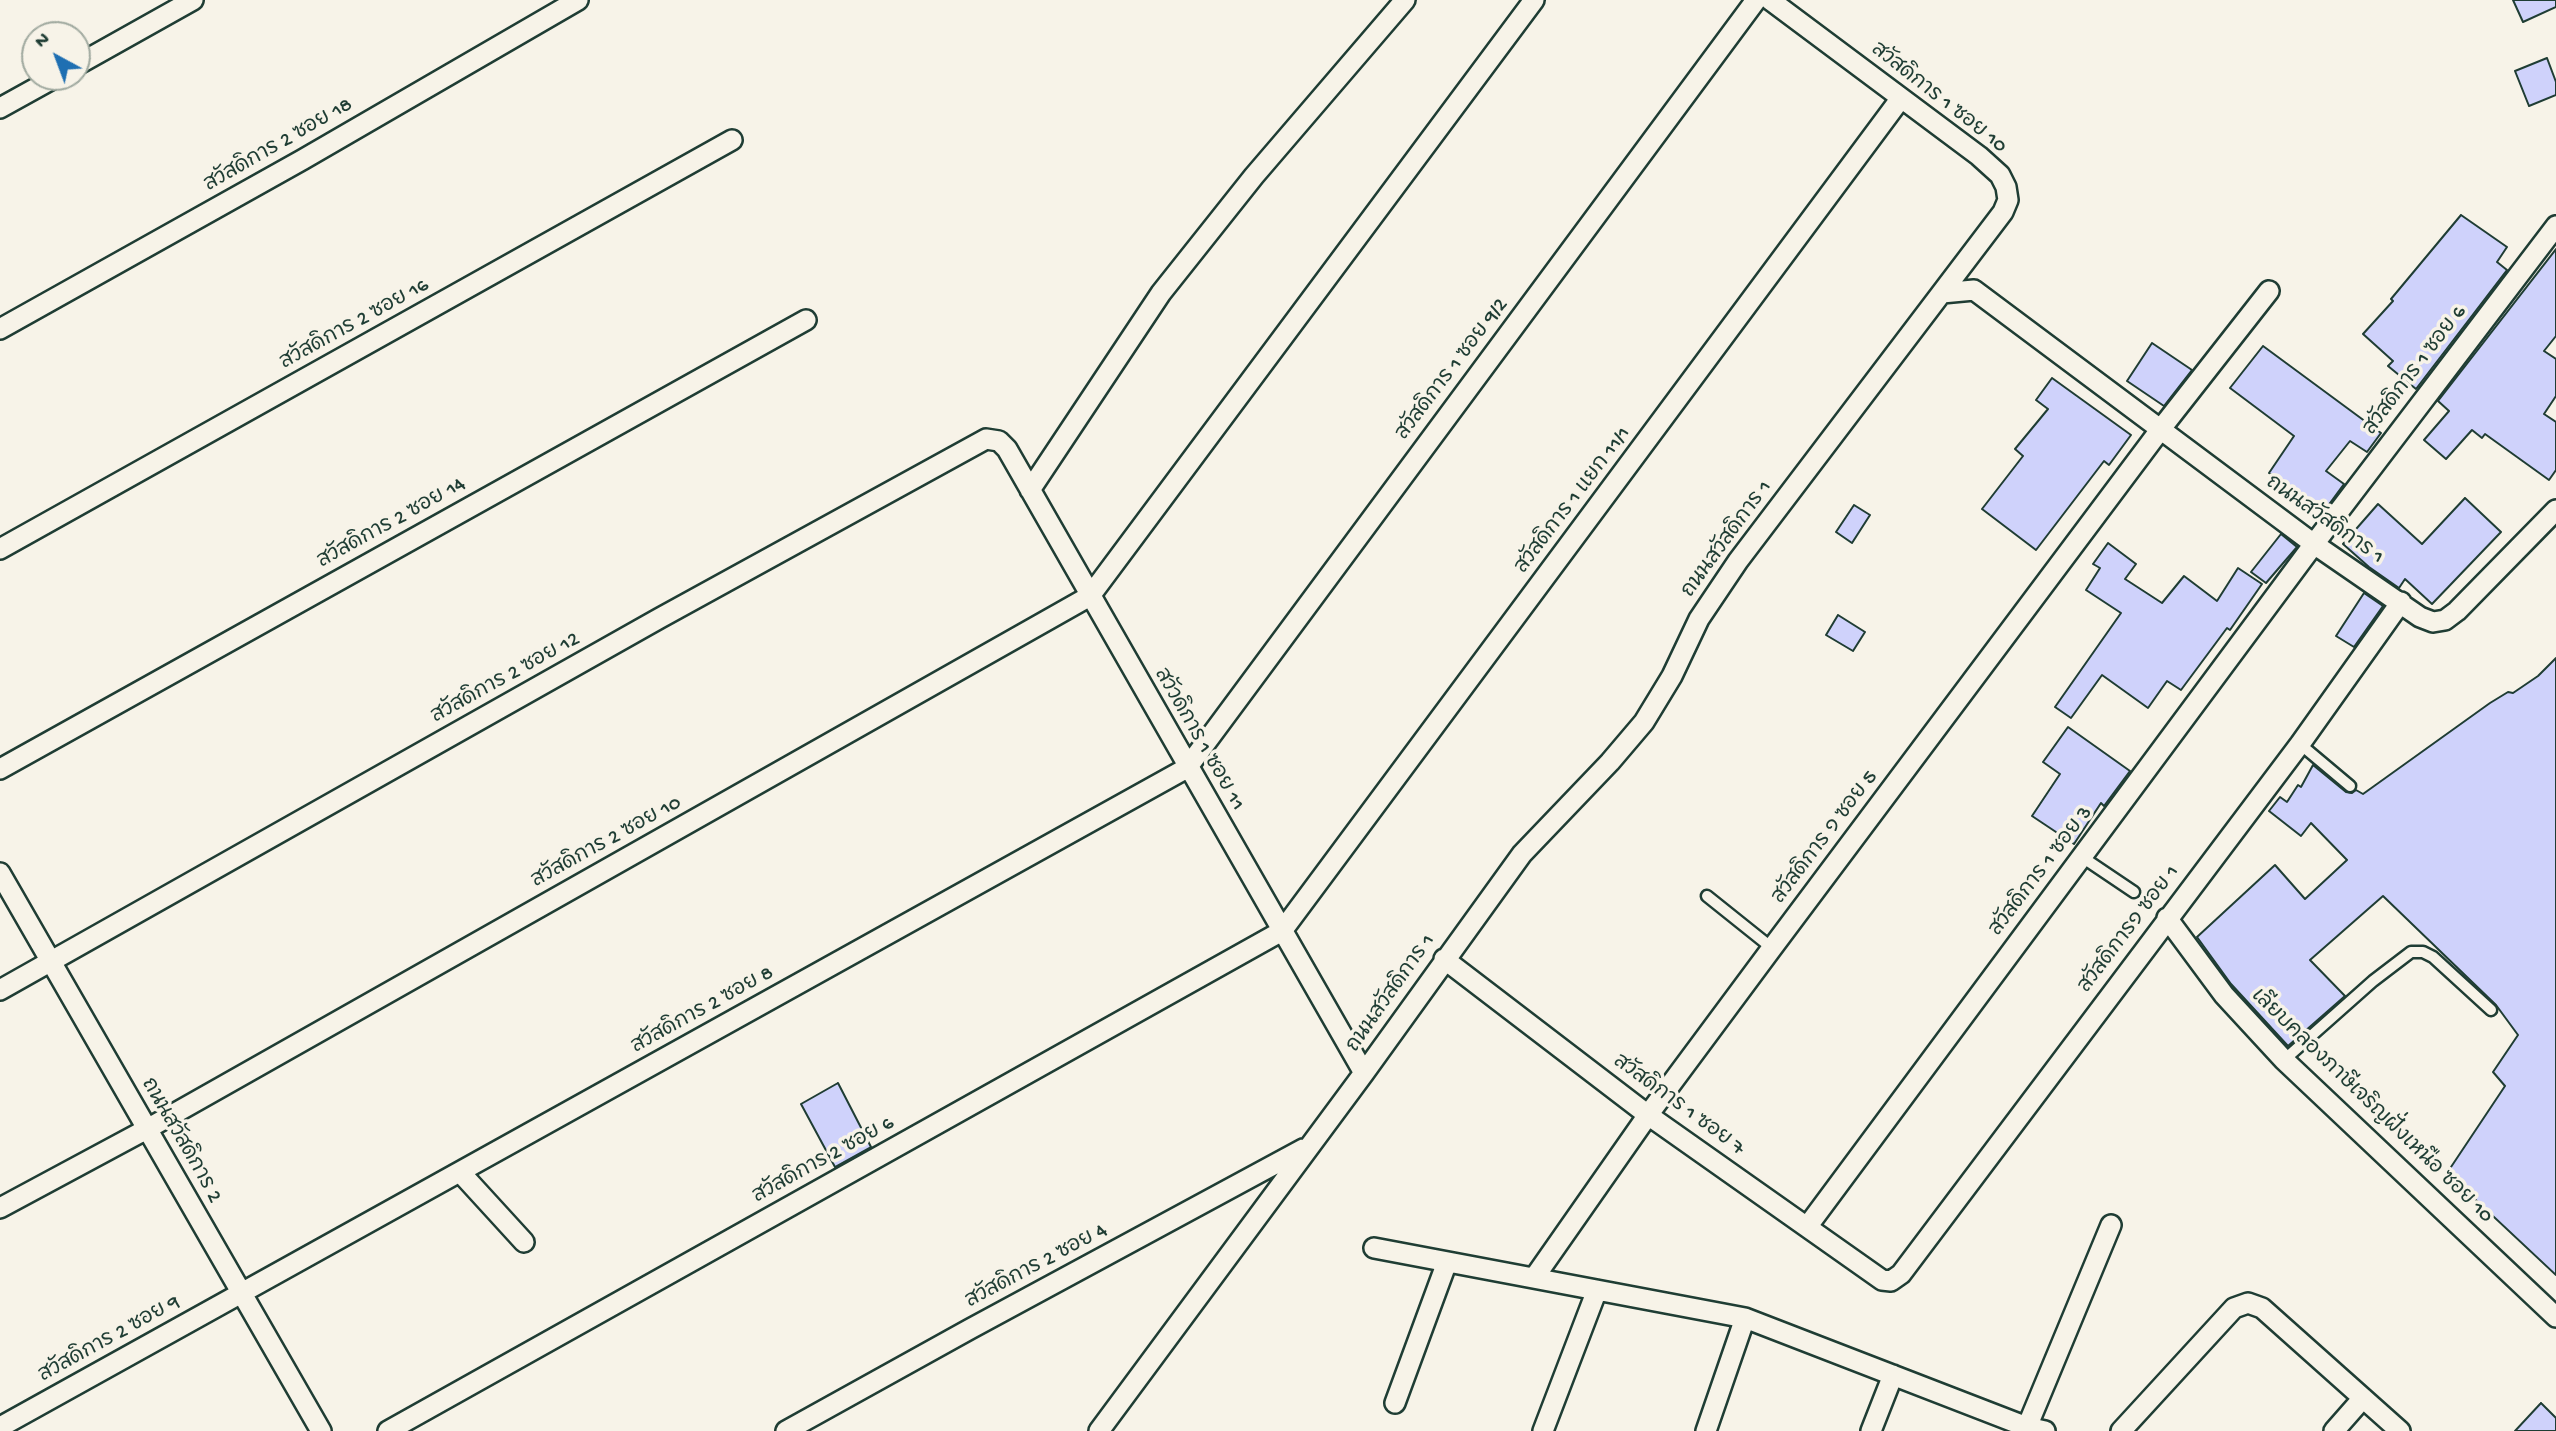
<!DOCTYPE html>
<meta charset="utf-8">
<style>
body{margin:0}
#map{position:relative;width:2556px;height:1431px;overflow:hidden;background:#f7f3e8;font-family:"Gochi Hand",sans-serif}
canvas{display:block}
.north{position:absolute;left:21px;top:21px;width:70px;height:70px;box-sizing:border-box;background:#f7f3e8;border:2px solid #a1aaa0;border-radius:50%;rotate:319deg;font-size:19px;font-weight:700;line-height:28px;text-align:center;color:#1f3d34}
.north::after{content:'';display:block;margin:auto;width:24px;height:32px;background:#1f6fb2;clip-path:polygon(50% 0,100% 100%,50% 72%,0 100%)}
</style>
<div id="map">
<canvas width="2556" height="1431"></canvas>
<div class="north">N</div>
</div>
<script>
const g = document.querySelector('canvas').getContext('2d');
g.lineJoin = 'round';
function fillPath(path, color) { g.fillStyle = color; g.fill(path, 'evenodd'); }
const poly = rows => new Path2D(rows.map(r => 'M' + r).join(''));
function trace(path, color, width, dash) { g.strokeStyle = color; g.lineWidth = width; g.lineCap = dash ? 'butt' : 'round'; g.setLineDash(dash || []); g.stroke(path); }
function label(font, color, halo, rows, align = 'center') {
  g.font = font + ' "Gochi Hand","Playpen Sans Thai",sans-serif'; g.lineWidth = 7; g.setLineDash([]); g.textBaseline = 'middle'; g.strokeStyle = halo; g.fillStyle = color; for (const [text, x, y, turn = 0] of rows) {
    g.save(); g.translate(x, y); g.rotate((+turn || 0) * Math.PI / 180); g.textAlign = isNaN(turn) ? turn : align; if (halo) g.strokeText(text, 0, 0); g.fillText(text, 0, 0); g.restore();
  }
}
const building = poly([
 [2513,0,2556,0,2556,7,2523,22,2513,0],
 [2547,58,2556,82,2556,95,2529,106,2515,71,2547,58],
 [2461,215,2507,247,2497,262,2507,270,2416,389,2388,366,2393,361,2363,334,2393,301,2391,299,2461,215],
 [2556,249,2556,336,2544,351,2556,359,2556,396,2544,414,2556,422,2556,470,2549,480,2485,434,2482,438,2472,430,2446,459,2424,440,2449,411,2438,401,2556,249],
 [2152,343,2192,370,2164,406,2127,381,2152,343],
 [2263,346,2381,433,2367,452,2350,441,2326,471,2344,484,2319,518,2301,507,2307,499,2269,473,2294,436,2230,388,2263,346],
 [2052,378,2131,435,2109,465,2104,461,2036,550,1982,509,2023,456,2015,449,2048,409,2036,400,2052,378],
 [2465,498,2501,532,2432,604,2405,579,2399,588,2369,567,2343,544,2378,504,2422,544,2465,498],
 [1854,505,1870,515,1852,543,1836,532,1854,505],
 [2281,534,2297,547,2266,583,2251,572,2281,534],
 [2108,543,2136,564,2125,579,2162,603,2184,576,2217,601,2238,568,2262,584,2230,630,2227,628,2181,690,2167,681,2148,708,2102,675,2071,718,2055,707,2121,613,2086,590,2100,568,2093,564,2108,543],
 [2364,593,2383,606,2354,647,2336,636,2364,593],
 [1838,615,1865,632,1853,651,1826,635,1838,615],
 [2556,658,2556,1275,2447,1173,2505,1086,2493,1072,2518,1035,2496,1005,2383,896,2310,960,2345,996,2288,1046,2231,984,2197,937,2275,865,2305,899,2347,860,2311,823,2301,836,2269,811,2280,797,2287,802,2298,785,2301,787,2313,765,2346,792,2352,793,2356,790,2363,794,2490,703,2508,692,2513,693,2538,676,2556,658],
 [2068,727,2130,771,2104,806,2101,803,2074,844,2032,816,2060,774,2043,762,2068,727],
 [838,1083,871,1147,835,1167,801,1104,838,1083],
 [2541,1403,2556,1418,2556,1431,2515,1431,2541,1403]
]);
const service = poly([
 [2300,744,2350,786],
 [2082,857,2134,892],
 [1707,896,1772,948],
 [2284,1060,2373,981,2411,952,2423,952,2433,957,2491,1010]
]);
const minor = poly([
 [77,65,193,0],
 [0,108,56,77],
 [1942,293,1974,290,2314,544,2420,617,2433,622,2445,620,2457,611,2556,510],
 [0,329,302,160,578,0],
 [1030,490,1161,293,1254,176,1405,0],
 [0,549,732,140],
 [0,769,806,320],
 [0,873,321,1431],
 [2167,918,2224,995,2284,1060,2556,1317],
 [1444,959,1648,1115,1882,1280,1891,1281,1901,1274,2300,744,2401,602],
 [0,990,660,618,986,439,999,441,1007,449,1364,1073],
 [460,1172,524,1242],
 [0,1208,147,1129,1090,596,1534,0],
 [1807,1227,2314,544,2556,226],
 [1374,1248,1745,1318,2027,1427,2045,1431],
 [1534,1278,1648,1115,1772,948,2160,430,2269,291],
 [1395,1403,1447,1262],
 [0,1427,1187,768,1756,0],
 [2027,1427,2111,1225],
 [388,1431,1282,931,1901,98],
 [786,1431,970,1329,1303,1149],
 [1099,1431,1364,1073,1522,854,1610,762,1644,722,1672,676,1699,619,1738,561,2003,212,2008,200,2006,187,2000,175,1979,156,1770,0],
 [1543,1431,1597,1290],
 [1706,1431,1745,1318],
 [1871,1431,1893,1375],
 [2121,1431,2234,1308,2248,1303,2262,1308,2400,1431],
 [2334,1431,2363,1398]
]);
const streetNames = [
 ["สวัสดิการ 1 ซอย 10",1938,99,38],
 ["สวัสดิการ 2 ซอย 18",279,146,-30],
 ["สวัสดิการ 2 ซอย 16",355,325,-29],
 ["สวัสดิการ 1 ซอย 9/2",1453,370,-53],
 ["สวัสดิการ 1 ซอย 6",2416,371,-53],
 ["สวัสดิการ 1 แยก 11/1",1574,501,-53],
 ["ถนนสวัสดิการ 1",2324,521,35],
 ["สวัสดิการ 2 ซอย 14",392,524,-29],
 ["ถนนสวัสดิการ 1",1728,540,-54],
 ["สวัสดิการ 2 ซอย 12",506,679,-29],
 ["สวัวดิการ 1 ซอย 11",1198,740,60],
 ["สวัสดิการ ๑ ซอย 5",1826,838,-53],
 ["สวัสดิการ 2 ซอย 10",607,843,-29],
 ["สวัสดิการ 1 ซอย 3",2042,872,-53],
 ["สวัสดิการ๑ ซอย 1",2130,930,-53],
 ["ถนนสวัสดิการ 1",1392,994,-55],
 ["สวัสดิการ 2 ซอย 8",703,1011,-29],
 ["สวัสดิการ 1 ซอย 7",1678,1106,36],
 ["เลียบคลองภาษีเจริญฝั่งเหนือ ซอย 10",2371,1107,44],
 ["ถนนสวัสดิการ 2",180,1141,60],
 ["สวัสดิการ 2 ซอย 6",824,1161,-29],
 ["สวัสดิการ 2 ซอย 4",1037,1267,-28],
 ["สวัสดิการ 2 ซอย 9",110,1340,-29]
];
fillPath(building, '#cfd2fb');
trace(building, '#1f3d34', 2);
trace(service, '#1f3d34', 15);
trace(minor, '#1f3d34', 24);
trace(service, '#f7f3e8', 10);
trace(minor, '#f7f3e8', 19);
label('21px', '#1f3d34', '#f7f3e8', streetNames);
</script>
